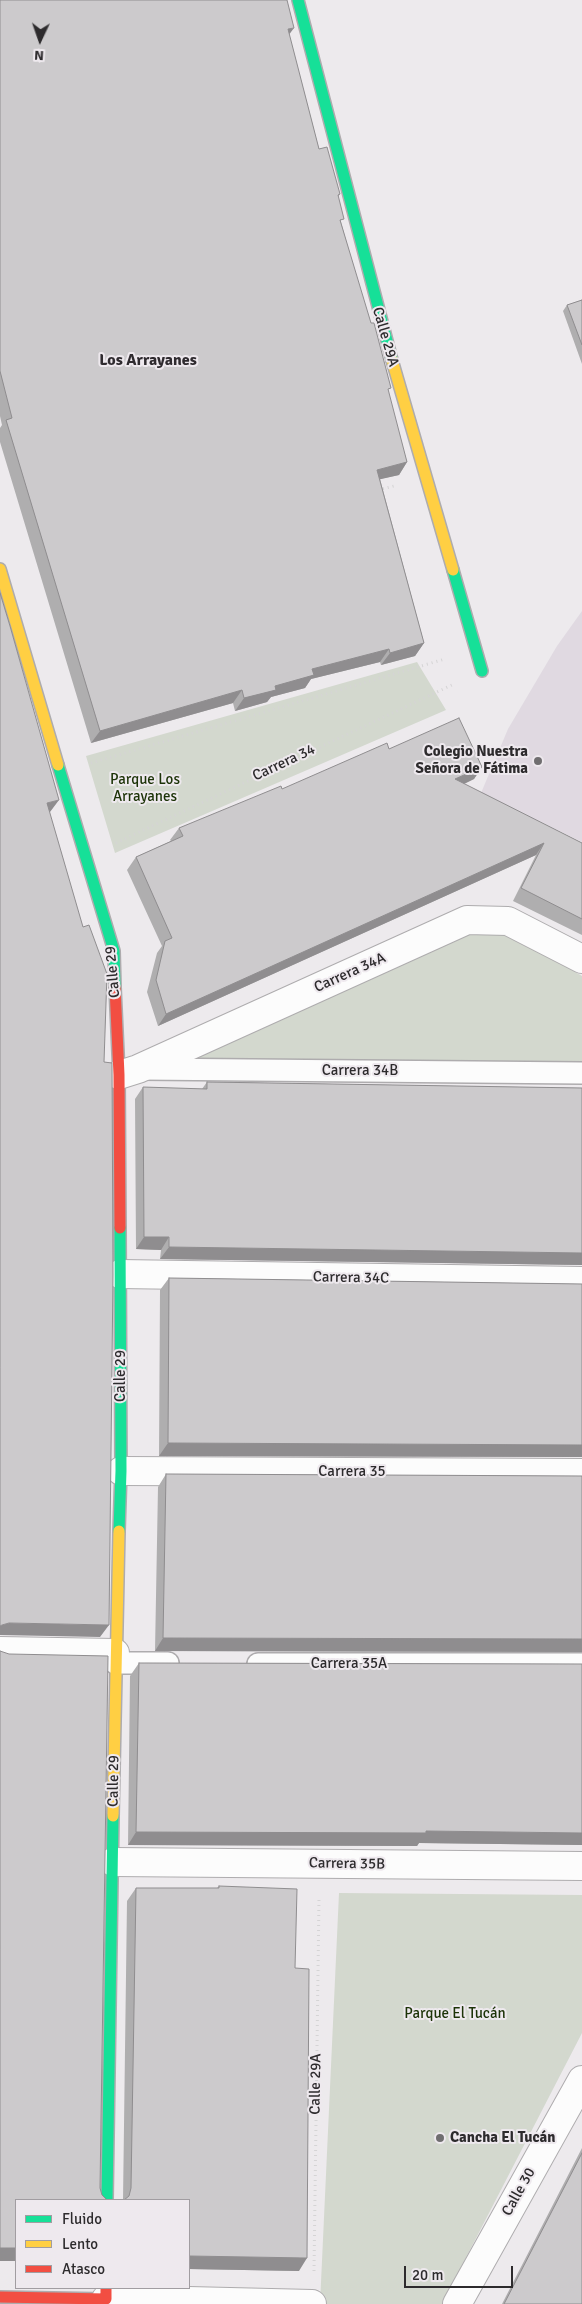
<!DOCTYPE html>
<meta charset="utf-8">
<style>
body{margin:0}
#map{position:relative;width:582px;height:2304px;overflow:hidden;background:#edeaed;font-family:Signika,sans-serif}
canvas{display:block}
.legend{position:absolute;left:15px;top:2199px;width:175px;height:90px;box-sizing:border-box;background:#eee9ee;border:1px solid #a19da1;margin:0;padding:6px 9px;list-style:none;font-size:15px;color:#2d2b2d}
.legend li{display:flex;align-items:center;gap:10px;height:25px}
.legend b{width:25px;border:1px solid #a19da1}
.north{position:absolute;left:15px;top:15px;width:50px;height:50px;-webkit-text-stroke:4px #eee9ee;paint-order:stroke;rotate:183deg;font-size:14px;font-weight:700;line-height:20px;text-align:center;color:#2d2b2d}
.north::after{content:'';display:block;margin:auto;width:18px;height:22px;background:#2d2b2d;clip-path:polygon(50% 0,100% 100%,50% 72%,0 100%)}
.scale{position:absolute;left:404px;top:2266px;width:109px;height:22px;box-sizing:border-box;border:2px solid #2d2b2d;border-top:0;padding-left:6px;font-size:15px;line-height:18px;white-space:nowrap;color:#2d2b2d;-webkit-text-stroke:4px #eee9ee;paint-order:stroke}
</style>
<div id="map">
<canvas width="582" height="2304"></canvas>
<ul class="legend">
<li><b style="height:6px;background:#16e098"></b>Fluido</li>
<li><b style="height:6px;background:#ffcf43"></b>Lento</li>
<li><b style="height:6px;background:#f24e42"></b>Atasco</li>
</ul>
<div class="north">N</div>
<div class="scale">20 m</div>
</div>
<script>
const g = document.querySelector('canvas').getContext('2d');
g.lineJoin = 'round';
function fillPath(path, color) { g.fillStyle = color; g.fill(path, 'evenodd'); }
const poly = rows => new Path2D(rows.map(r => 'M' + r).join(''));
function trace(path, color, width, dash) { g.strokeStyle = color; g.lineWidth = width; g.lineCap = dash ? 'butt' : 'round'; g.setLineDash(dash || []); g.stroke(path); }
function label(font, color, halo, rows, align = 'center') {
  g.font = font + ' Signika,sans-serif'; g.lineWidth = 4; g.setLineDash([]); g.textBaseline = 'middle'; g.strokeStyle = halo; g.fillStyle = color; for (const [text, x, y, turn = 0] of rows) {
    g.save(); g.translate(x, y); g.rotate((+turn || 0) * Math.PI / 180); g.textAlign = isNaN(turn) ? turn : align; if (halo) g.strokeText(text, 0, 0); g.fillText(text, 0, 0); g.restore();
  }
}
const built = poly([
 [582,611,582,842,481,793,508,729,557,646]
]);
const green = poly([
 [417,662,446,710,115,853,86,756],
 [468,931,507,932,582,976,582,1065,183,1064],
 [339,1893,582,1895,582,2033,442,2304,320,2304]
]);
const path = poly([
 [378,490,394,486],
 [91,763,445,659],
 [116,843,454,684],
 [314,2271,319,1897]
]);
const lane = poly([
 [141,1069,582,1073],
 [115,1663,168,1663],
 [258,1664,582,1664]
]);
const street = poly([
 [119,1075,138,1069,467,920,508,921,582,959],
 [120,1274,582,1281],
 [121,1471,582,1473],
 [0,1651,115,1653],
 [113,1862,582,1866],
 [106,2304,106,2299,312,2304],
 [457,2304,582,2080]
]);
const fast = poly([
 [298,0,392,360],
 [453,570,482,671],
 [58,765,114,951,115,987],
 [119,1531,121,1471,120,1228],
 [107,2200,113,1816]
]);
const slow = poly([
 [392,360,453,570],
 [0,569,58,765],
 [113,1816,119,1531]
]);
const jam = poly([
 [115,987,119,1075,120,1228],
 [0,2297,106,2299,106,2288]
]);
const wall = poly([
 [0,0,289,34,319,149,340,194,338,197,341,222,407,462,399,475,380,479,424,643,415,656,381,665,380,662,311,679,305,688,271,697,267,702,235,711,233,703,91,743,0,442,0,428,2,425,0,416],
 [582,300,582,364,563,311,567,305],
 [389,749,482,767,474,779,464,784,582,843,582,935,513,901,536,855,158,1026,147,992,157,953,162,946,127,870,136,857,171,841,170,840,179,828],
 [207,1082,582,1088,582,1265,160,1259,161,1250,136,1249,135,1099,143,1087,202,1089],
 [169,1278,582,1284,582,1457,159,1456,160,1290],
 [166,1474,582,1476,582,1652,155,1651,158,1487],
 [139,1663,582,1664,582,1845,419,1843,417,1846,128,1845,130,1676],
 [219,1886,295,1968,299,2271,189,2269,189,2200,123,2200,127,1901,136,1888,217,1888],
 [582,2148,582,2304,502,2304]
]);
const shadedWall = poly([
 [294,28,285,40,288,29],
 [407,462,399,475,368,482,377,470],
 [424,643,415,656,381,665,390,653],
 [389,649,380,662,311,679,305,688,271,697,267,702,235,711,244,698,275,686,312,669],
 [242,690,233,703,91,743,100,731],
 [482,767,474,779,447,792,455,779],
 [59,800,50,812,38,816,47,803],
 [544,843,536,855,158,1026,166,1014],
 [144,1237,169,1237,161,1250,136,1249],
 [169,1247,582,1253,582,1265,160,1259],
 [168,1443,582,1445,582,1457,159,1456],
 [9,1623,109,1625,100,1637,0,1635,0,1626,2,1625],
 [163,1638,582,1639,582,1652,155,1651],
 [426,1831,582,1833,582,1845,419,1843,417,1846,128,1845,136,1832],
 [0,2248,16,2248,16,2261,0,2261],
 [189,2256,307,2258,299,2271,189,2269]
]);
const building = poly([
 [0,0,287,0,294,28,288,29,319,149,327,147,340,194,338,195,344,219,340,220,371,323,374,323,391,388,388,389,407,462,377,470,424,643,390,653,389,649,312,669,314,675,275,686,276,690,244,698,242,690,100,731,6,420,12,418,0,371,0,0],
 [582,300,582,345,567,305,582,300],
 [0,593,10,626,59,800,47,803,83,927,89,925,107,974,104,1062,112,1063,113,1275,109,1625,9,1623,2,1625,0,1626,0,593],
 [459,718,482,767,455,779,582,843,582,919,521,888,544,843,166,1014,156,980,165,941,172,938,136,857,183,836,179,828,281,786,282,789,387,743,389,749,459,718],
 [207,1082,582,1088,582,1253,169,1247,169,1237,144,1237,143,1087,207,1089,207,1082],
 [169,1278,582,1284,582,1445,168,1443,169,1278],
 [166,1474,582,1476,582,1639,163,1638,166,1474],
 [0,1651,9,1654,108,1656,100,2188,102,2195,107,2200,16,2200,16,2248,0,2248,0,1651],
 [139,1663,582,1664,582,1833,426,1831,426,1833,136,1832,139,1663],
 [219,1886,297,1889,295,1968,309,1969,307,2258,189,2256,189,2200,124,2200,129,2196,131,2188,136,1888,219,1888,219,1886],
 [582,2153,582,2304,504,2304,582,2153]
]);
const markers = [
 [538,761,5,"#706e70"],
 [440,2138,5,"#706e70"]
];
const streetNames = [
 ["Calle 29A",385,337,74],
 ["Carrera 34",284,763,-25],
 ["Calle 29",113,972,-95],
 ["Carrera 34A",350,973,-24],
 ["Carrera 34B",360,1071],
 ["Carrera 34C",351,1278,1],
 ["Calle 29",121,1376,-90],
 ["Carrera 35",352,1472],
 ["Carrera 35A",349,1664],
 ["Calle 29",114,1781,-89],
 ["Carrera 35B",347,1864,1],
 ["Calle 29A",316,2084,-89],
 ["Calle 30",519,2192,-61]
];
const poiNames = [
 ["Colegio Nuestra",528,752],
 ["Señora de Fátima",528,769],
 ["Cancha El Tucán",450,2138,"left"]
];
const parkNames = [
 ["Parque Los",145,780],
 ["Arrayanes",145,797],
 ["Parque El Tucán",455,2014]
];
const neighbourhoodNames = [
 ["Los Arrayanes",148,361]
];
fillPath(built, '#e0d9e1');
fillPath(green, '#d3d8ce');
trace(lane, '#aeacae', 24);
trace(street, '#aeacae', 30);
trace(fast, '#aeacae', 14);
trace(slow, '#aeacae', 14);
trace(jam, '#aeacae', 14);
trace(path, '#d5d4d5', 3, [1, 4]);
trace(lane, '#fcfcfc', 21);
trace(street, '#fcfcfc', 28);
trace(fast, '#16e098', 11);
trace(slow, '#ffcf43', 11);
trace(jam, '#f24e42', 11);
fillPath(wall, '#afaeaf');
fillPath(shadedWall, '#8f8d8f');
fillPath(building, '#cccacc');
trace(building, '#8f8d8f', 1);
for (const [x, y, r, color] of markers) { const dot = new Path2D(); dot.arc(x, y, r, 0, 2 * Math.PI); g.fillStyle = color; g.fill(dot); trace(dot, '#eee9ee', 2); }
label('15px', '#2d2b2d', '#eee9ee', streetNames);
label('bold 15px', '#2d2b2d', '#eee9ee', poiNames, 'right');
label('15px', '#1c3307', '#eee9ee', parkNames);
label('bold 16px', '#2f2b2f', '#eee9ee', neighbourhoodNames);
</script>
